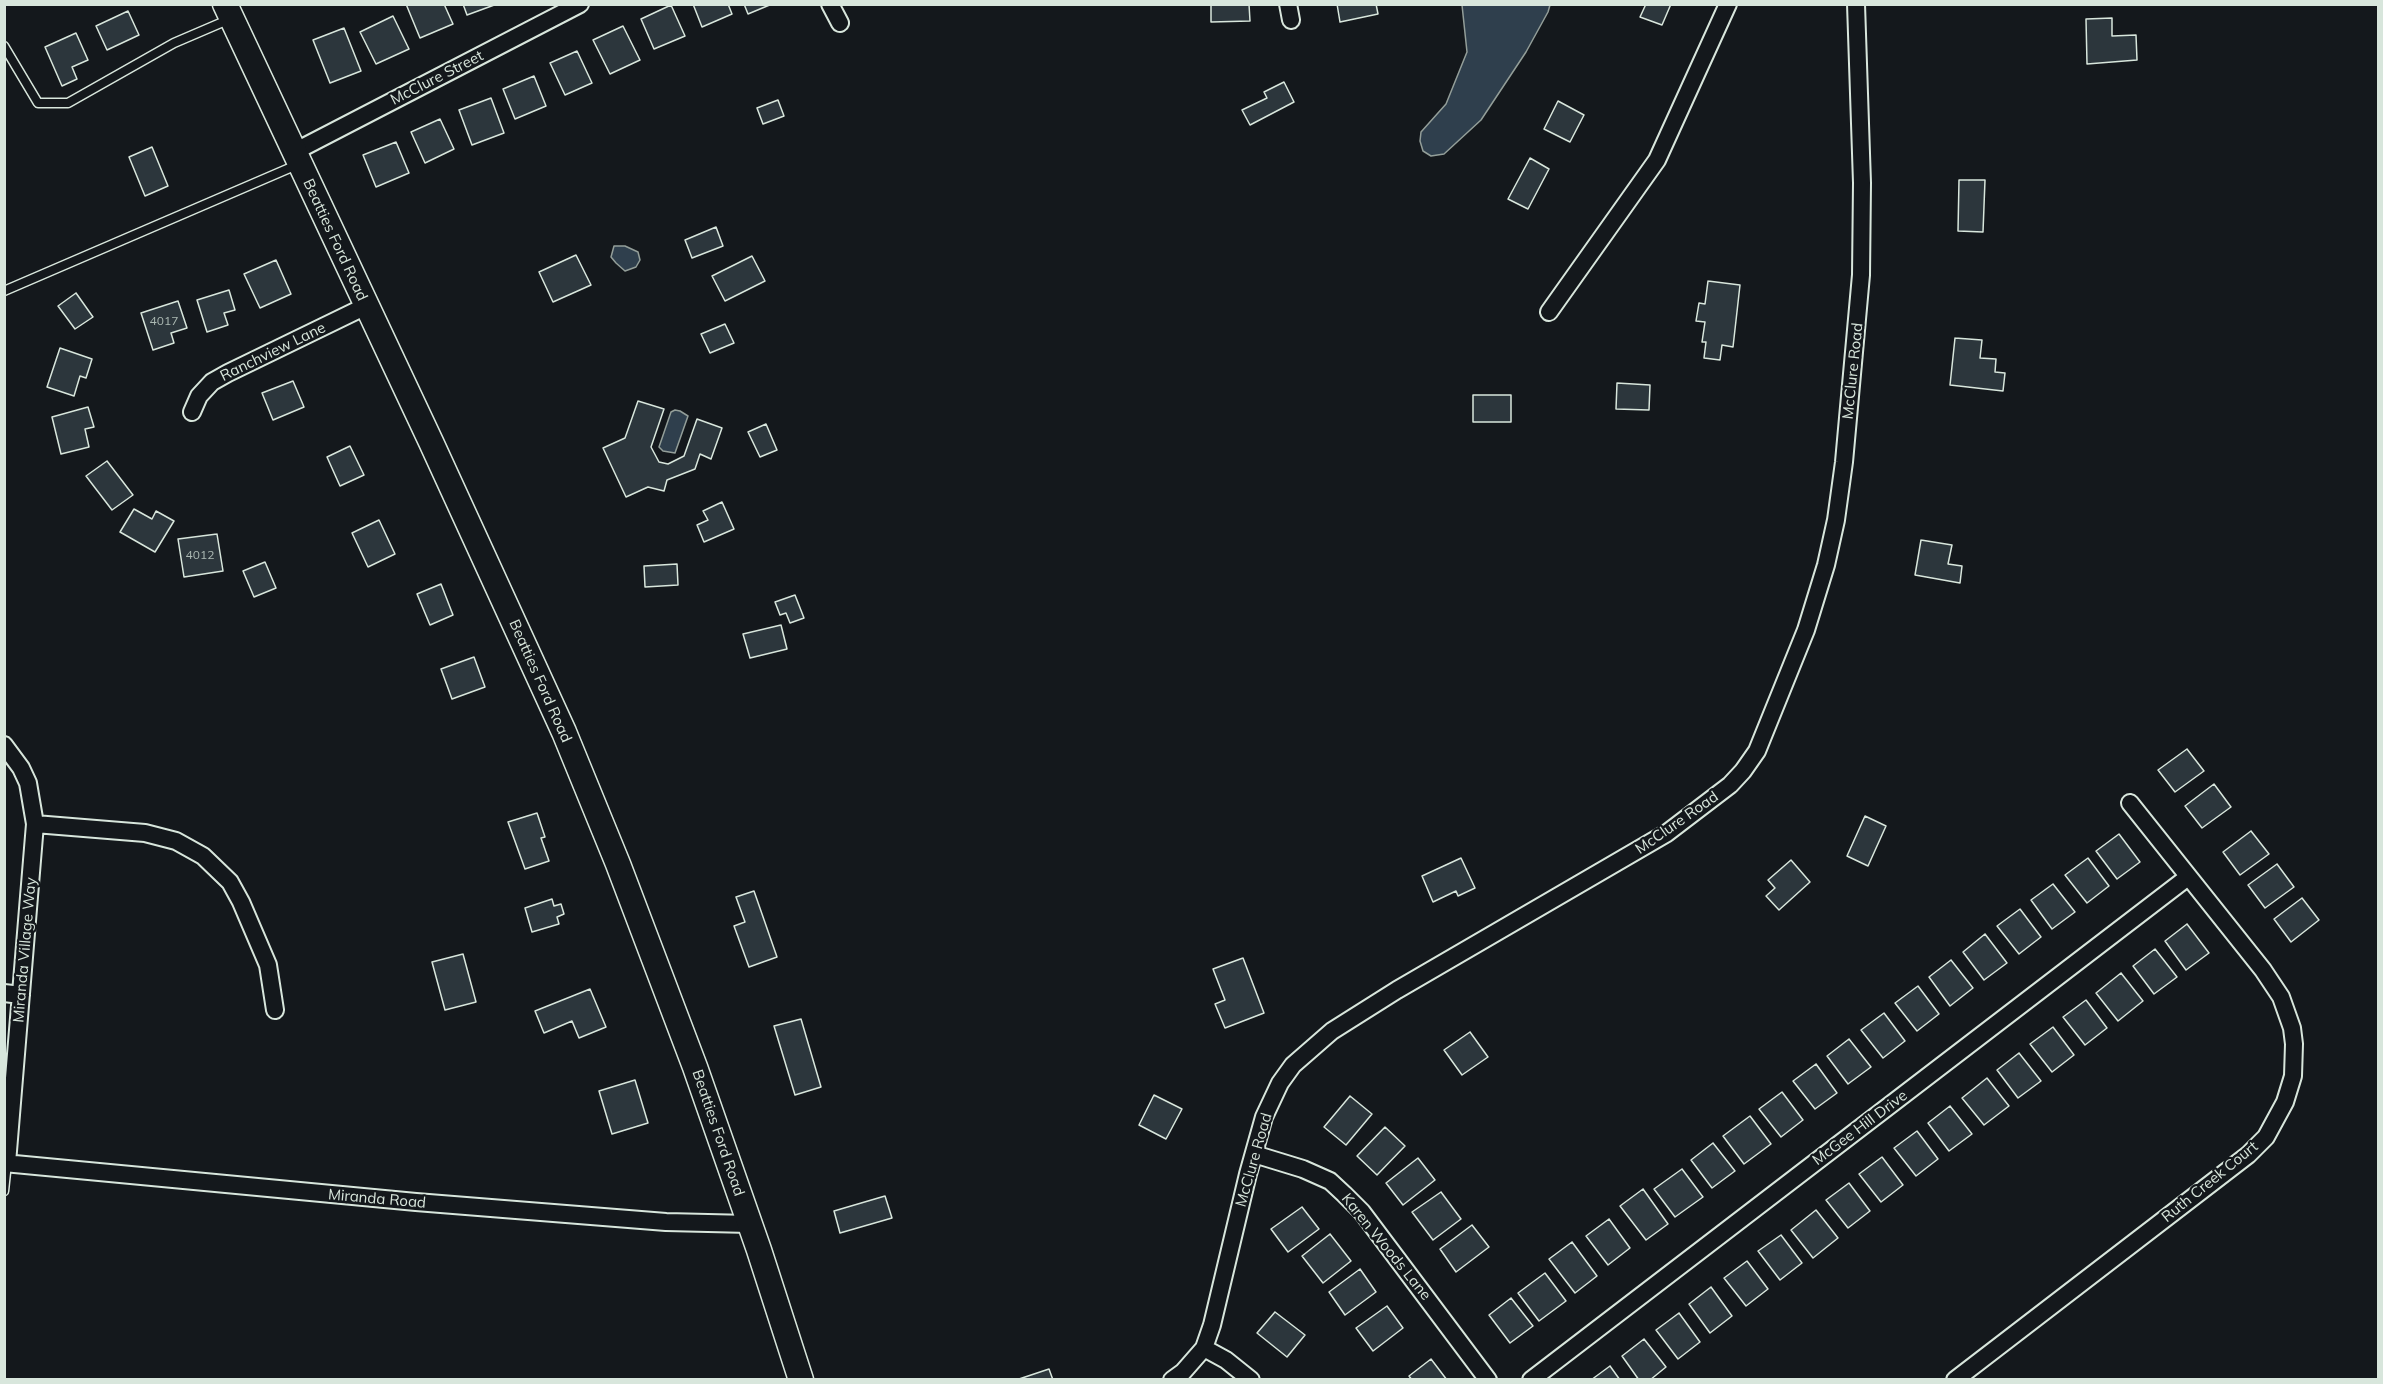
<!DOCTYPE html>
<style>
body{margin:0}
#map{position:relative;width:2383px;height:1384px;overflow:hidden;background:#14181c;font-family:Mulish,sans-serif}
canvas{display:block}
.frame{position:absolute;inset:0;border:6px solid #d8e6dc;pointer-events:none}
</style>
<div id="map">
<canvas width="2383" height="1384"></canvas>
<div class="frame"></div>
</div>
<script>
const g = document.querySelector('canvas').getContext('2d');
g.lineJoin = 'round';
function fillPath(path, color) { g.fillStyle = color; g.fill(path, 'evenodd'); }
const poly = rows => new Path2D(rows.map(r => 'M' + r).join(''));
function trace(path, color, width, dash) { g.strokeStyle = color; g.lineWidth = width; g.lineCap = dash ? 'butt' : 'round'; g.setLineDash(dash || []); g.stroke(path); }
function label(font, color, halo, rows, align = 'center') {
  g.font = font + ' Mulish,sans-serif'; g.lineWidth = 4.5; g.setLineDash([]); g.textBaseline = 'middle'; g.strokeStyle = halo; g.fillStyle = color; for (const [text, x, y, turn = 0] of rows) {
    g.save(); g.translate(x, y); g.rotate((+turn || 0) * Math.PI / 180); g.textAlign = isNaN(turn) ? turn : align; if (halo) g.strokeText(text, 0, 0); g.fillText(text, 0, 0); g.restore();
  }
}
const water = poly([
 [1462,5,1550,5,1548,12,1526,52,1481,120,1444,154,1431,156,1423,151,1420,141,1421,132,1446,104,1467,52,1462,5],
 [614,246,625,246,638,252,640,260,636,267,625,271,616,263,611,257,614,246],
 [675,410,680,411,688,416,675,453,663,451,659,447,671,412,675,410]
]);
const building = poly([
 [406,4,444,4,453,24,420,38,406,4],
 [463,4,497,4,467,15,463,4],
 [693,4,728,4,732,14,702,27,693,4],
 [744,4,772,4,748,14,744,4],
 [1211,4,1249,4,1250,21,1211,22,1211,4],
 [1337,4,1376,4,1378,14,1340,22,1337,4],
 [1646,4,1671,4,1662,25,1640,17,1646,4],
 [671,5,685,36,654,49,641,19,671,5],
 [128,11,139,35,107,50,96,26,128,11],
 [393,16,409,49,376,64,360,32,393,16],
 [2112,18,2112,36,2136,35,2137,60,2087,64,2086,19,2112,18],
 [623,26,640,60,610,74,593,40,623,26],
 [344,28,361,71,330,83,313,40,344,28],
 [76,33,88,60,72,67,77,79,62,86,45,47,76,33],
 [577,51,592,83,565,95,550,63,577,51],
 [534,76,546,106,515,119,503,89,534,76],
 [1284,82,1294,102,1250,125,1242,110,1267,98,1264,92,1284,82],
 [491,98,504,133,472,145,459,110,491,98],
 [778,100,784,116,763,124,757,108,778,100],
 [1558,101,1584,115,1570,142,1544,129,1558,101],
 [440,119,454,149,425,163,411,132,440,119],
 [396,142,409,173,376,187,363,155,396,142],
 [152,147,168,186,145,196,129,157,152,147],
 [1530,158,1549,169,1528,209,1508,199,1530,158],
 [1959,180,1985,180,1983,232,1958,231,1959,180],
 [716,227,723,246,692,258,685,240,716,227],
 [576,255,591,285,553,302,539,272,576,255],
 [752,256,765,281,725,301,712,276,752,256],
 [276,260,291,294,260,308,244,274,276,260],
 [1708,281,1740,285,1733,347,1722,345,1720,360,1704,358,1706,342,1702,342,1705,322,1696,321,1699,303,1705,304,1708,281],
 [229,290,235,310,224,313,228,325,207,332,197,300,229,290],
 [76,293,93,317,75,329,58,306,76,293],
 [178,301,187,328,171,333,174,343,153,350,141,313,178,301],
 [725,324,734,343,710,353,701,334,725,324],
 [1955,338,1982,340,1980,358,1996,359,1995,372,2005,373,2003,391,1950,385,1955,338],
 [60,348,92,359,86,378,80,376,74,396,47,387,60,348],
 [293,381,304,407,273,420,262,393,293,381],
 [1617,383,1650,385,1649,410,1616,409,1617,383],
 [1473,395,1511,395,1511,422,1473,422,1473,395],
 [638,401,664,409,651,447,659,462,668,464,684,456,697,419,722,428,711,459,700,454,695,469,667,480,664,491,648,487,626,497,603,448,625,438,638,401],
 [88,407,94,427,85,429,89,447,61,454,52,417,88,407],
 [766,424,777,450,760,457,748,432,766,424],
 [350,446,364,475,340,486,327,457,350,446],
 [107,461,133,495,112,510,86,476,107,461],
 [722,502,734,529,704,542,697,525,708,520,703,511,722,502],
 [134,509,152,519,156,511,174,521,155,552,120,532,134,509],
 [379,520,395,554,368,567,352,533,379,520],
 [217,534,223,571,184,577,178,539,217,534],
 [1921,540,1952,545,1948,564,1962,566,1960,583,1915,575,1921,540],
 [265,562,276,588,254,597,243,571,265,562],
 [677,564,678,585,645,587,644,566,677,564],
 [441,584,453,615,430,625,417,594,441,584],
 [795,595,804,618,790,623,786,613,780,615,775,602,795,595],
 [781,625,787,649,750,658,743,634,781,625],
 [474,657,485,687,452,699,441,669,474,657],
 [2187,749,2204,771,2175,792,2158,770,2187,749],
 [2214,784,2231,807,2202,828,2185,806,2214,784],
 [537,813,545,837,541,838,549,861,525,869,508,822,537,813],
 [1865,816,1886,826,1868,866,1847,856,1865,816],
 [2251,831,2269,854,2240,875,2223,852,2251,831],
 [2119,834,2140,862,2117,879,2096,851,2119,834],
 [1461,858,1475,888,1458,896,1456,891,1433,902,1422,876,1461,858],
 [2088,858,2109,886,2087,903,2065,875,2088,858],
 [1791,860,1810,882,1779,910,1766,896,1775,888,1768,880,1791,860],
 [2277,864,2294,887,2265,908,2248,885,2277,864],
 [2053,884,2075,912,2052,929,2031,900,2053,884],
 [754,891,777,957,749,967,734,926,745,922,736,897,754,891],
 [2302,898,2319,920,2291,942,2274,919,2302,898],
 [552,899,554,906,561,904,564,914,557,917,559,924,532,932,525,908,552,899],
 [2020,909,2041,937,2019,954,1997,926,2020,909],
 [2187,924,2209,953,2186,970,2165,941,2187,924],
 [1985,934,2007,963,1984,980,1963,952,1985,934],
 [2155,949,2177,977,2154,994,2133,966,2155,949],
 [463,954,476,1002,445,1010,432,962,463,954],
 [1243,958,1264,1013,1225,1028,1215,1004,1225,1000,1213,969,1243,958],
 [1951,960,1973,988,1950,1006,1929,977,1951,960],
 [2121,973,2143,1001,2118,1021,2096,993,2121,973],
 [1918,986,1939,1014,1917,1031,1895,1003,1918,986],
 [590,989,606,1027,579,1038,572,1021,544,1033,535,1011,590,989],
 [2086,1000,2107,1028,2085,1045,2063,1017,2086,1000],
 [1884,1013,1905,1041,1883,1058,1861,1030,1884,1013],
 [801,1019,821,1087,795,1095,774,1026,801,1019],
 [2053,1027,2074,1055,2052,1072,2030,1044,2053,1027],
 [1470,1032,1488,1057,1462,1075,1444,1050,1470,1032],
 [1849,1039,1871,1067,1848,1084,1827,1056,1849,1039],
 [2019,1053,2041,1081,2018,1098,1997,1070,2019,1053],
 [1816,1064,1837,1093,1815,1109,1793,1081,1816,1064],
 [1987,1078,2009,1106,1984,1125,1962,1098,1987,1078],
 [635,1080,648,1123,612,1134,599,1091,635,1080],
 [1782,1092,1803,1120,1781,1137,1759,1109,1782,1092],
 [1154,1095,1182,1109,1166,1139,1139,1125,1154,1095],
 [1350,1096,1372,1114,1346,1145,1324,1127,1350,1096],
 [1950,1106,1972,1134,1949,1151,1928,1123,1950,1106],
 [1750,1116,1771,1144,1744,1164,1723,1136,1750,1116],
 [1385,1127,1405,1146,1377,1175,1357,1156,1385,1127],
 [1917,1131,1938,1159,1916,1176,1894,1148,1917,1131],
 [1713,1143,1735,1171,1712,1188,1691,1160,1713,1143],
 [1882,1157,1903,1185,1881,1202,1859,1174,1882,1157],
 [1418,1158,1435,1180,1403,1205,1386,1183,1418,1158],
 [1682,1169,1703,1197,1675,1217,1654,1189,1682,1169],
 [1849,1183,1870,1211,1848,1228,1826,1200,1849,1183],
 [1643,1189,1668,1224,1646,1240,1620,1206,1643,1189],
 [1441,1192,1461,1219,1433,1240,1412,1212,1441,1192],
 [885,1196,892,1218,840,1233,834,1211,885,1196],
 [1302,1207,1319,1229,1288,1252,1271,1229,1302,1207],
 [1816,1210,1838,1238,1813,1258,1791,1230,1816,1210],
 [1609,1219,1630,1248,1608,1265,1586,1236,1609,1219],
 [1472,1225,1489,1247,1456,1272,1440,1249,1472,1225],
 [1330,1234,1351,1261,1323,1283,1302,1256,1330,1234],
 [1781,1235,1802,1263,1780,1280,1758,1251,1781,1235],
 [1572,1242,1597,1276,1575,1293,1549,1259,1572,1242],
 [1747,1261,1768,1289,1746,1306,1724,1278,1747,1261],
 [1360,1269,1376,1292,1345,1315,1329,1292,1360,1269],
 [1545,1273,1566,1301,1539,1321,1518,1293,1545,1273],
 [1711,1287,1732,1316,1710,1333,1689,1304,1711,1287],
 [1511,1298,1533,1326,1510,1343,1489,1315,1511,1298],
 [1387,1306,1403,1328,1373,1351,1356,1328,1387,1306],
 [1275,1312,1305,1335,1287,1357,1257,1333,1275,1312],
 [1679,1313,1700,1342,1678,1359,1656,1330,1679,1313],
 [1644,1339,1666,1367,1650,1380,1639,1380,1622,1356,1644,1339],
 [1431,1359,1447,1380,1412,1380,1409,1376,1431,1359],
 [1610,1366,1620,1380,1591,1380,1610,1366],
 [1049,1369,1053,1380,1019,1380,1019,1379,1049,1369]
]);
const lane = poly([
 [4,46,38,103,68,103,174,43,230,19],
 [4,291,299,164],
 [4,1191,7,1163]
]);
const street = poly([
 [830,4,840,23],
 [1288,4,1291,20],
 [294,152,580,4],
 [1549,312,1657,160,1728,4],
 [192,412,199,396,212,382,228,373,366,306],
 [4,745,21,768,28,783,35,824,7,1163],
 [35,824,145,833,176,841,203,856,230,882,241,902,268,965,275,1010],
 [4,993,21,995],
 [1254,1154,1303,1169,1330,1181,1344,1194,1362,1212,1488,1380],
 [4,1163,416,1202,666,1222,750,1224],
 [1204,1348,1226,1360,1251,1380],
 [1172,1380,1183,1372,1204,1348,1212,1325,1248,1174,1264,1117,1280,1083,1293,1065,1332,1031,1397,990,1667,833,1730,785,1743,771,1757,751,1806,630,1826,565,1836,520,1844,462,1861,275,1862,183,1856,4],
 [1531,1380,2188,877],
 [1955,1380,2248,1155,2266,1137,2285,1102,2293,1076,2294,1044,2292,1028,2281,997,2263,970,2130,803]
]);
const secondary = poly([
 [225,4,431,442,564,732,618,864,695,1067,759,1250,801,1380]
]);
const numberNames = [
 ["4017",164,321],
 ["4012",200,555]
];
const streetNames = [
 ["McClure Street",437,78,-27],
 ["Beatties Ford Road",335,240,65],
 ["Ranchview Lane",273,352,-26],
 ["McClure Road",1853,371,-84],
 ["Beatties Ford Road",540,681,66],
 ["McClure Road",1677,823,-35],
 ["Miranda Village Way",25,950,-85],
 ["McGee Hill Drive",1860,1128,-37],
 ["Beatties Ford Road",718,1133,71],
 ["McClure Road",1254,1160,-74],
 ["Ruth Creek Court",2210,1182,-39],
 ["Miranda Road",377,1199,5],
 ["Karen Woods Lane",1386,1247,51]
];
fillPath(water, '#2f3f4d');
trace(water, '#939e99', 1.5);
fillPath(building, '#2c363c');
trace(building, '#d8e6dc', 1.5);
trace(lane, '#d8e6dc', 11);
trace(street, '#d8e6dc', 20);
trace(secondary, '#d8e6dc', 27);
trace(lane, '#14181c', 8);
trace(street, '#14181c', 16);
trace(secondary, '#14181c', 24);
label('12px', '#adbab4', null, numberNames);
label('15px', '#d8e6dc', '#14181c', streetNames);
</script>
